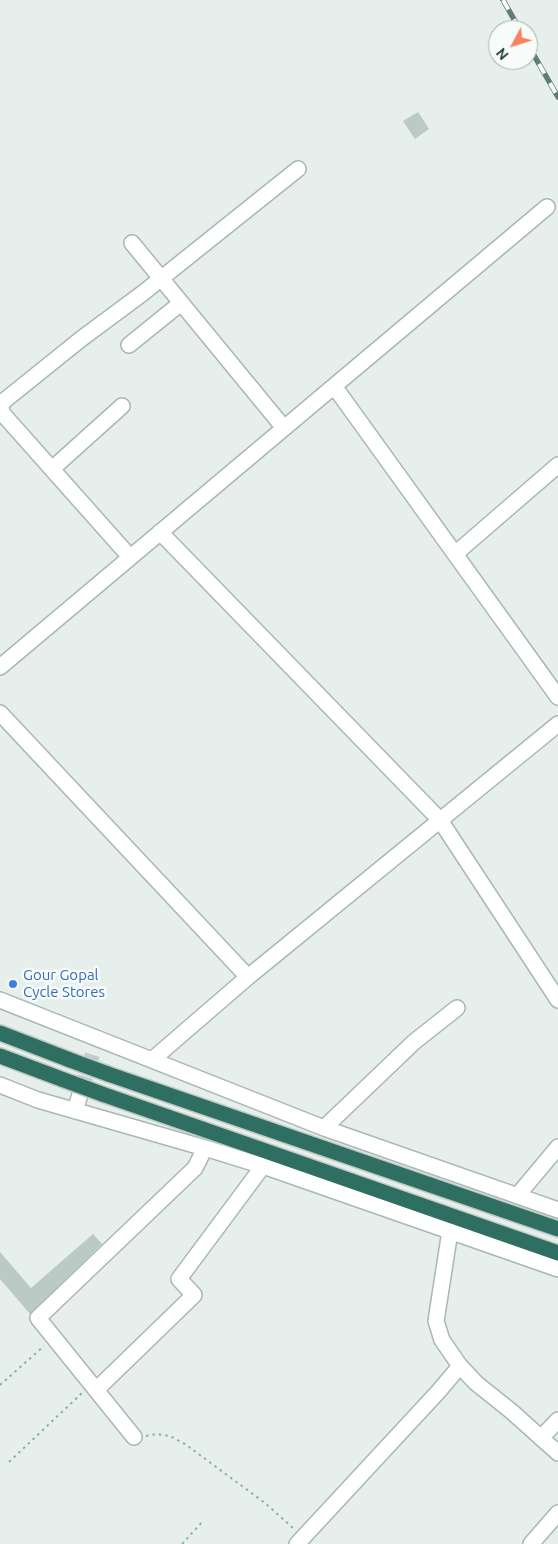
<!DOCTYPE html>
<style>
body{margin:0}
#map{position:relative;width:558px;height:1544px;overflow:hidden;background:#e6efeb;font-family:Ubuntu,sans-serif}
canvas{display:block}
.north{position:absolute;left:488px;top:20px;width:50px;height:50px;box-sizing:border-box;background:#f7fbf9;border:1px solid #a3b1ad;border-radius:50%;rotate:230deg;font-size:14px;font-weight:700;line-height:20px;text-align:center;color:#24423a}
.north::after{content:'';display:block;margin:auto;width:18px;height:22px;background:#f4845f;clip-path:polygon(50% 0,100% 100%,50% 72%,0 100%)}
</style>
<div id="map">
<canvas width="558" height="1544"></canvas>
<div class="north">N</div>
</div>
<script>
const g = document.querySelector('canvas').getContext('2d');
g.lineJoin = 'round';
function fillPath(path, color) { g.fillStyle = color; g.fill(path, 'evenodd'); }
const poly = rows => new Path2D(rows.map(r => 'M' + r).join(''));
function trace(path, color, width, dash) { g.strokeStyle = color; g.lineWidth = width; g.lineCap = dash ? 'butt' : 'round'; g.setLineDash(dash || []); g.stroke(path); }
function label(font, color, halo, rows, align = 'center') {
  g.font = font + ' Ubuntu,sans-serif'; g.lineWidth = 5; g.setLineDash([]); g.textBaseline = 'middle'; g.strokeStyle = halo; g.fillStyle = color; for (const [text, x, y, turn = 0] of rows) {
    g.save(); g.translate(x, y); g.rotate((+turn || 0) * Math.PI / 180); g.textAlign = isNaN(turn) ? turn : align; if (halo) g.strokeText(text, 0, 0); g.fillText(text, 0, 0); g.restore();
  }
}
const building = poly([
 [418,112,429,129,415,139,403,121],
 [93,1234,102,1244,30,1314,0,1279,0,1252,31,1288]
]);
const minorTunnel = poly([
 [81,1091,94,1050]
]);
const path = poly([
 [0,1385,44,1346],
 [146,1436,157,1434,170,1436,185,1444,265,1503,294,1529],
 [9,1462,82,1393],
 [182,1544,203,1521]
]);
const minor = poly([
 [132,243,284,428],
 [129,345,181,303],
 [334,386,558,697],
 [52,469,122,406],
 [160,532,440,820,558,1000],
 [455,554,558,465],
 [130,557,2,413,1,406,4,401,81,339,143,293,298,169],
 [0,667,547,207],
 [0,713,248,977],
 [0,1000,324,1128,558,1210],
 [153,1059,248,977,558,724],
 [0,1085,38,1100,205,1148,263,1166,558,1269],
 [75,1111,81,1091],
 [324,1128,414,1042,457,1008],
 [517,1196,558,1147],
 [450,1231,436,1321,442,1340,460,1366,476,1383,511,1411,558,1453],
 [96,1390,194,1295,179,1279,263,1166],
 [134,1437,38,1318,195,1168,205,1148],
 [541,1438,558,1420],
 [297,1544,438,1392,460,1366],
 [531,1544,558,1513]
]);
const highway = poly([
 [0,1033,70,1060],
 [0,1056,64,1080],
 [108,1074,558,1229],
 [102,1094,558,1253]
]);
const rail = poly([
 [503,0,520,30],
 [528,45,558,97]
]);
const highwayBridge = poly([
 [70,1060,108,1074],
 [64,1080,102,1094]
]);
const markers = [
 [13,984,5,"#3f7fe0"]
];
const shopNames = [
 ["Gour Gopal",23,975],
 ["Cycle Stores",23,992]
];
fillPath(building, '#bbcac4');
trace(minorTunnel, '#bfccc8', 15, [15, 8]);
trace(minor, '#a8b8b2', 18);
trace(highway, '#c2cac8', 18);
trace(path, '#86b3a5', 2, [2.5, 4]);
trace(minor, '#fff', 15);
trace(highway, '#2f6f62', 15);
trace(rail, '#5f7d75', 5.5);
trace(rail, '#f7fbf9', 4, [11]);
trace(highwayBridge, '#c2cac8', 18, []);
trace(highwayBridge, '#2f6f62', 15);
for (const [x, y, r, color] of markers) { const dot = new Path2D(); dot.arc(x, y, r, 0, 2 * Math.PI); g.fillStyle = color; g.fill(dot); trace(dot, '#f7fbf9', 2); }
label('15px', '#366cbe', '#f7fbf9', shopNames, 'left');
</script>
